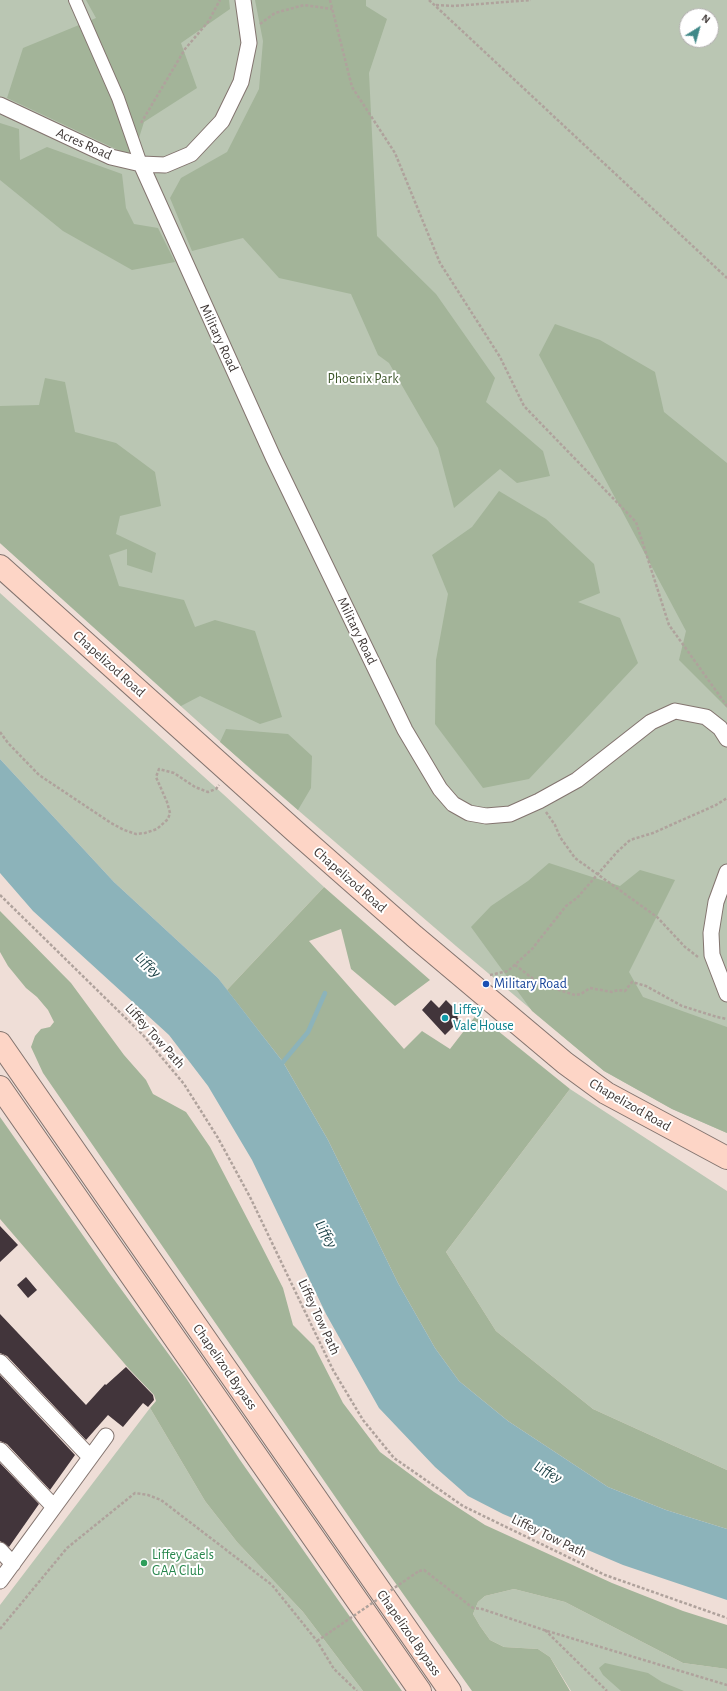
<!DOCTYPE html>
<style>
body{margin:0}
#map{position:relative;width:727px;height:1691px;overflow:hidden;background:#efded7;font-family:"Alegreya Sans",sans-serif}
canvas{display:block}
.north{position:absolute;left:679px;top:8px;width:40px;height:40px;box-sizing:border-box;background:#fff;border:1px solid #b2afaf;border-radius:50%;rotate:37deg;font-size:11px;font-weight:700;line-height:16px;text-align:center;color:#3f3836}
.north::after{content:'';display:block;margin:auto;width:14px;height:18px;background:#408888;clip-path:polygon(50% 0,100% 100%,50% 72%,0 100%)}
</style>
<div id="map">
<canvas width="727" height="1691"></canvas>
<div class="north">N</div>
</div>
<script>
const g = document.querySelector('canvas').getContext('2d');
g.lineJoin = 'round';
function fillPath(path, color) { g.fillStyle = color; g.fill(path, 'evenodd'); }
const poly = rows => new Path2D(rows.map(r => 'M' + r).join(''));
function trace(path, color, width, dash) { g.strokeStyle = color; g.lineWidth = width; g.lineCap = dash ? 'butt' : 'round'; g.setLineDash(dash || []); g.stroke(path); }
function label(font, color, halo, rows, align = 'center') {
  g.font = font + ' "Alegreya Sans",sans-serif'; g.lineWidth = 4; g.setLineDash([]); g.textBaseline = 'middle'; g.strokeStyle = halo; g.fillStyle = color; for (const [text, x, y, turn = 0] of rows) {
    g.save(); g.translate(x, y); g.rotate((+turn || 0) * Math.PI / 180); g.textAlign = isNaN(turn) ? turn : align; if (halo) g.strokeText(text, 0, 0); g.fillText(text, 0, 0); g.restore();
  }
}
const green = poly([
 [0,0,727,0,727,1133,672,1109,604,1071,456,946,256,774,0,543],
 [687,16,711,16,711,40,687,40],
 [0,593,223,794,324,887,227,990,218,978,114,882,0,759],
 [570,1089,727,1191,727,1470,593,1409,496,1331,446,1252],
 [150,1408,205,1501,237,1542,303,1612,363,1691,0,1691,0,1605],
 [514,1589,565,1602,683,1663,727,1669,727,1691,571,1691,550,1657,538,1649,504,1647,490,1640,480,1626,473,1614,478,1602,485,1596]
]);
const forest = poly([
 [86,0,229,0,230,9,181,43,197,88,144,122,133,157,7,98,23,48,96,18],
 [255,0,366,0,366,6,387,19,369,73,377,236,436,294,495,378,486,402,543,451,550,476,517,483,500,469,454,508,438,448,389,363,378,355,351,294,279,278,243,238,192,251,170,198,181,178,227,152,259,89,263,41],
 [0,123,19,129,20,160,47,147,122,174,126,208,134,224,158,228,175,262,132,270,63,231,0,180],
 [555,324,600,340,655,372,664,412,727,463,727,708,679,660,686,631,539,355],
 [45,378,65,382,75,432,116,443,155,472,161,506,120,516,116,534,156,553,152,573,127,565,127,549,109,555,119,586,184,600,195,627,215,620,255,631,282,717,260,724,200,696,181,706,0,543,0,406,39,405],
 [499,491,546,519,594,564,600,593,578,602,620,618,638,663,529,779,483,788,435,724,436,660,448,594,432,555,472,527],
 [226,729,288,734,312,756,311,788,298,810,220,742],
 [549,863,620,886,640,870,675,880,629,972,643,997,727,1027,727,1133,672,1109,604,1071,532,1011,471,927,491,906,528,881],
 [324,887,430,980,395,1006,351,969,341,929,309,941,404,1049,422,1031,450,1049,477,1014,570,1089,446,1252,496,1331,593,1409,727,1470,727,1529,666,1510,608,1487,508,1421,459,1381,435,1348,398,1283,328,1140,283,1062,227,990],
 [0,911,71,983,124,1055,146,1080,153,1094,186,1112,210,1147,261,1245,283,1288,293,1325,314,1346,343,1403,380,1452,434,1492,485,1525,612,1583,683,1611,727,1625,727,1669,683,1663,565,1602,514,1589,485,1596,478,1602,473,1614,480,1626,490,1640,504,1647,538,1649,550,1657,570,1691,472,1691,367,1543,43,1073,31,1047,35,1036,41,1029,50,1027,54,1022,48,1010,37,997,26,988,8,966,0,952],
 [0,1117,110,1274,186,1378,240,1460,402,1691,363,1691,303,1612,237,1542,205,1501,150,1408,156,1401,154,1395,130,1370,0,1219],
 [605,1663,648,1673,662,1682,684,1691,621,1691,603,1675,599,1668]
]);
const water = poly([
 [0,759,114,882,218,978,283,1062,328,1140,398,1283,435,1348,459,1381,508,1421,608,1487,666,1510,727,1529,727,1600,623,1565,503,1514,468,1496,435,1467,379,1408,326,1314,252,1160,208,1086,169,1035,33,911,0,873]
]);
const stream = poly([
 [283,1062,308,1032,325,993]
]);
const building = poly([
 [431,1000,439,1008,446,1000,460,1014,457,1017,460,1020,445,1035,422,1010],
 [0,1226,18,1245,0,1262],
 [26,1277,37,1290,28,1298,17,1285],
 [0,1314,86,1405,105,1384,106,1385,126,1367,153,1395,154,1400,148,1407,143,1403,123,1427,108,1415,86,1440,7,1356,0,1353],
 [0,1375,75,1455,50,1490,7,1444,0,1441],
 [0,1463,39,1504,9,1547,0,1541]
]);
const path = poly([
 [330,0,352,87,395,153,440,263,500,357,524,406,636,522,669,625,727,706],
 [429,0,727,278],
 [436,5,454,6,531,0],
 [260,24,275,13,304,5,332,9],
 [141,123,185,49,208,22,220,0],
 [0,732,8,743,39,775,111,823,124,830,136,834,145,833,157,829,168,819,170,813,167,802,156,777,159,769,174,773,195,787,208,792,216,789,219,785],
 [546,812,555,825,560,837,575,858,657,917,685,947,698,957],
 [0,895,143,1035,184,1084,218,1138,250,1197,333,1370,363,1420,394,1458,463,1506,605,1575,727,1618],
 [515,965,540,984,575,995,581,994,590,988,612,992,618,990,625,991,632,982,646,986,682,1006,717,1017,727,1019],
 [490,975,508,971,532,949,566,906,577,898,617,852,630,840,653,833,716,805,727,798],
 [419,1571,424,1570,473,1608,482,1609,544,1630,727,1685],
 [0,1629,67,1548,135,1493,148,1495,161,1500,272,1585,317,1641,334,1669,357,1691],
 [545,1630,607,1691],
 [317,1641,333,1630]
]);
const pedestrian = poly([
 [75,0,118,98,141,164]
]);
const minor = poly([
 [0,105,111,157,141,164,165,165,191,154,222,121,241,82,249,43,243,0],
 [141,164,273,457,405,730,440,789,453,804,469,813,486,816,510,814,539,801,577,780,651,722,675,711,706,717,720,728,727,739],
 [727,872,716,902,711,933,712,955,727,994],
 [0,1362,90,1457],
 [0,1450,54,1507],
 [0,1550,13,1564],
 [0,1581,106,1436]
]);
const secondary = poly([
 [0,566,297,833,414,936,565,1063,606,1093,727,1158],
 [0,1043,450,1691],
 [0,1087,420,1691]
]);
const pathBridge = poly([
 [333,1630,419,1571]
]);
const markers = [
 [486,984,4,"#1a4fb4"],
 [445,1018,4,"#0f9aa8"],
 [144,1563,4,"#2e9e5b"]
];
const streetNames = [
 ["Acres Road",84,144,24],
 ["Military Road",219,338,65],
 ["Military Road",357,631,64],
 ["Chapelizod Road",109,664,42],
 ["Chapelizod Road",350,880,41],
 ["Liffey Tow Path",155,1036,48],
 ["Chapelizod Road",630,1105,30],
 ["Liffey Tow Path",319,1317,65],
 ["Chapelizod Bypass",225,1367,55],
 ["Liffey Tow Path",549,1536,26],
 ["Chapelizod Bypass",409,1633,55]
];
const parkNames = [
 ["Phoenix Park",363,379]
];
const transitNames = [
 ["Military Road",494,984]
];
const cultureNames = [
 ["Liffey",453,1010],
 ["Vale House",453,1026]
];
const leisureNames = [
 ["Liffey Gaels",152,1555],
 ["GAA Club",152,1571]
];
const waterNames = [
 ["Liffey",148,965,43],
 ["Liffey",326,1234,61],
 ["Liffey",548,1472,29]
];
fillPath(green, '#bac6b3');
fillPath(forest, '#a3b499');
fillPath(water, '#8cb3ba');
trace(stream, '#8cb3ba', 4.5);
fillPath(building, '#42353b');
trace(pedestrian, '#83746f', 14);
trace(minor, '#83746f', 17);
trace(secondary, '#83746f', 24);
trace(path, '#afa29c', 2.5, [3, 2]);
trace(pedestrian, '#fff', 12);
trace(minor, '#fff', 15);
trace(secondary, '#fdd5c6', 22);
trace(pathBridge, '#afa29c', 2.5, [3, 2]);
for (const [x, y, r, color] of markers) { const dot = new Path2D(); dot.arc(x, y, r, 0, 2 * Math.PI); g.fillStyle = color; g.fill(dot); trace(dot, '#fff', 1.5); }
label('14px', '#3f3836', '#fff', streetNames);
label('14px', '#3f582d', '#fff', parkNames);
label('14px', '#164399', '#fff', transitNames, 'left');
label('14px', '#0d838f', '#fff', cultureNames, 'left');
label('14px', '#27864d', '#fff', leisureNames, 'left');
label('italic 15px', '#143b40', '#fff', waterNames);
</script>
